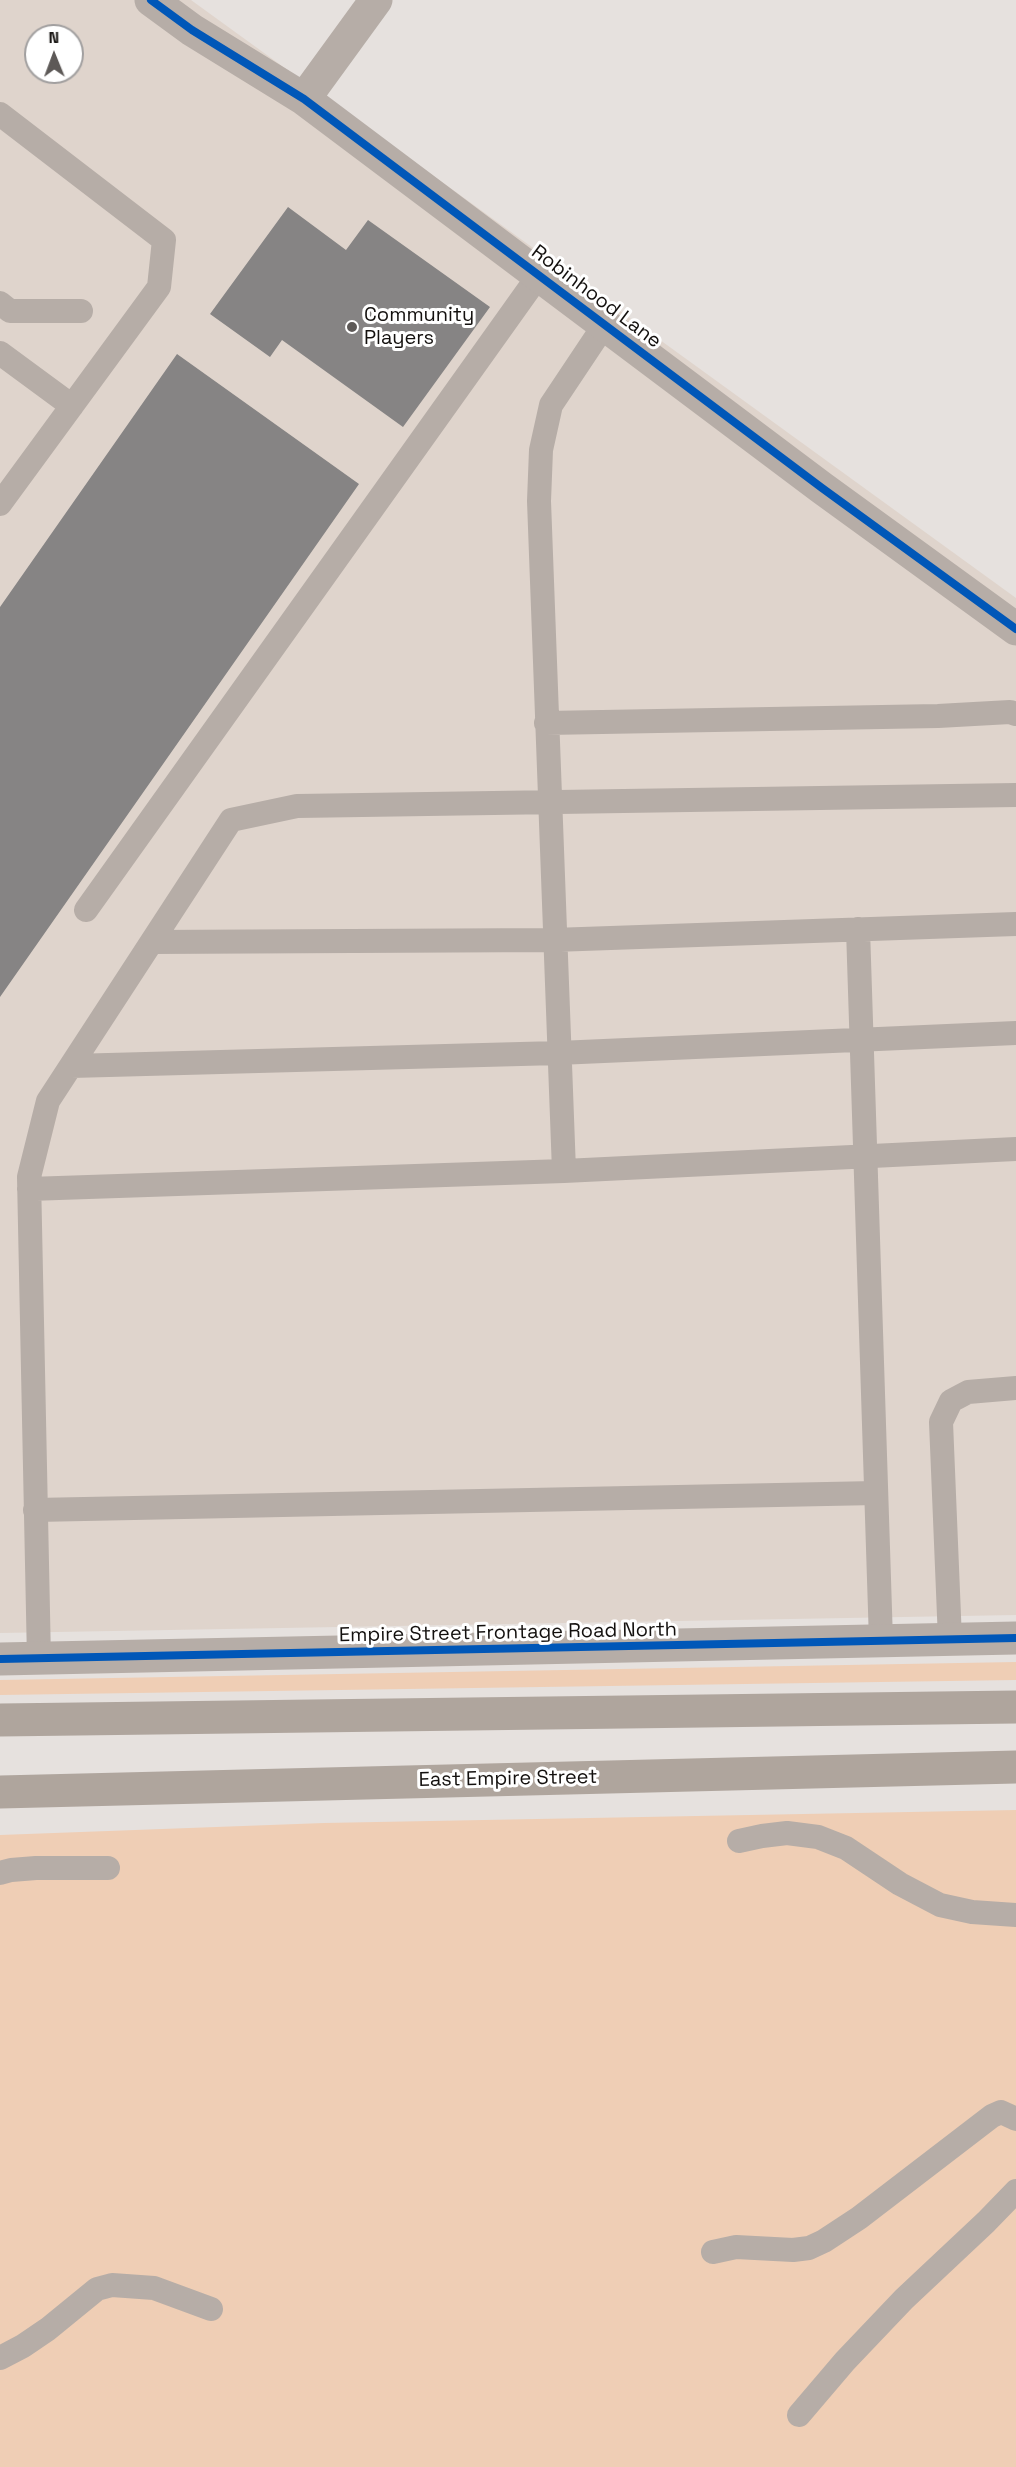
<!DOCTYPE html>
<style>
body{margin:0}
#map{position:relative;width:1016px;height:2467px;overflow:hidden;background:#e6e1de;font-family:"Space Grotesk",sans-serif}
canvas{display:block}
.north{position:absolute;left:24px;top:24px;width:60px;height:60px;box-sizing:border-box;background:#fff;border:2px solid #a19f9f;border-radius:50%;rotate:359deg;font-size:16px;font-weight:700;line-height:24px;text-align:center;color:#13100e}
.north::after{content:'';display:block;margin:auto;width:21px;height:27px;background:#5d5957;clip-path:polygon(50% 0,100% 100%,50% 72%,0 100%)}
</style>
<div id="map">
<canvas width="1016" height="2467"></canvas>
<div class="north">N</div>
</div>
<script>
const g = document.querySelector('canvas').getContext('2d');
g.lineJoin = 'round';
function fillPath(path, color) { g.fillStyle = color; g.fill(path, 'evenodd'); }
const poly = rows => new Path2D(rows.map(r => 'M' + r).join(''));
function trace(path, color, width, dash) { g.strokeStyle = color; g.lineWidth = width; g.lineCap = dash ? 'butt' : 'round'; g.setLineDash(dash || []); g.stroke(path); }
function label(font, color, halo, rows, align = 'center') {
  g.font = font + ' "Space Grotesk",sans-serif'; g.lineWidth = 6; g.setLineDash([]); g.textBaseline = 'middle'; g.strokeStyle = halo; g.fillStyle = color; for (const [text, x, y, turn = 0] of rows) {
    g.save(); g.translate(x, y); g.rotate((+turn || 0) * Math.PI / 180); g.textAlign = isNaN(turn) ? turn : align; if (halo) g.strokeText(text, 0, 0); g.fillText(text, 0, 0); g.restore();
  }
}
const built = poly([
 [0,0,191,0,1016,598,1016,1615,0,1633],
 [36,36,72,36,72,72,36,72]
]);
const green = poly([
 [1016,1662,1016,1680,0,1695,0,1680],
 [1016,1810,1016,2467,0,2467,0,1835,324,1823]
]);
const building = poly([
 [288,207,346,250,368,220,490,307,403,427,282,340,270,357,210,314],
 [177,354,359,484,0,997,0,607]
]);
const lane = poly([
 [0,114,164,240,159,287,0,504],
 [0,303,10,311,81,311],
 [0,353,72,406],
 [546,723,938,716,1010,712,1016,714],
 [86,910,539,275],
 [858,929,881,1641],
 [152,942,553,940,1016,924],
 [71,1066,558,1053,1016,1033],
 [564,1171,539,501,541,450,551,405,605,324],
 [29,1189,564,1171,1016,1149],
 [35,1510,876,1493],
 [950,1640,941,1422,951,1401,968,1392,1016,1388],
 [39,1660,29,1177,48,1101,231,820,297,806,1016,795],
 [739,1841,762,1836,787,1833,818,1837,846,1848,900,1884,940,1905,972,1912,1016,1915],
 [0,1873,11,1870,36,1868,108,1868],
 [713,2252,736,2247,793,2250,809,2248,824,2241,859,2218,992,2116,1001,2112,1016,2119],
 [0,2358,23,2346,48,2329,97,2289,112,2285,154,2288,211,2309],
 [799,2415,845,2361,904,2299,986,2222,1016,2191]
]);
const street = poly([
 [151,0,192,30,304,99,822,488,1016,629],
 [304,99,376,0],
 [0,1659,1016,1638]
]);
const primary = poly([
 [0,1720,1016,1707],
 [0,1792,1016,1767]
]);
const cycleway = poly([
 [151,0,192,30,304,99,822,488,1016,629],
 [0,1659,1016,1638]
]);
const markers = [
 [352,327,6,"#5d5957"]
];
const streetNames = [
 ["Robinhood Lane",596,297,37],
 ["Empire Street Frontage Road North",508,1633,-1],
 ["East Empire Street",508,1779,-1]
];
const poiNames = [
 ["Community",364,316],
 ["Players",364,339]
];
fillPath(built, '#dfd4cc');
fillPath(green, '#efceb5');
fillPath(building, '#868484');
trace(lane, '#b6ada7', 24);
trace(street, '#b6ada7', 33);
trace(primary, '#afa59d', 33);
trace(cycleway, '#0057b8', 8);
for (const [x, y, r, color] of markers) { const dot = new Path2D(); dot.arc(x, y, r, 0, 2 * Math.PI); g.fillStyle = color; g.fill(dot); trace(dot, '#fff', 2); }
label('20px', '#13100e', '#fff', streetNames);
label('20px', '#13100e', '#fff', poiNames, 'left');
</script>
